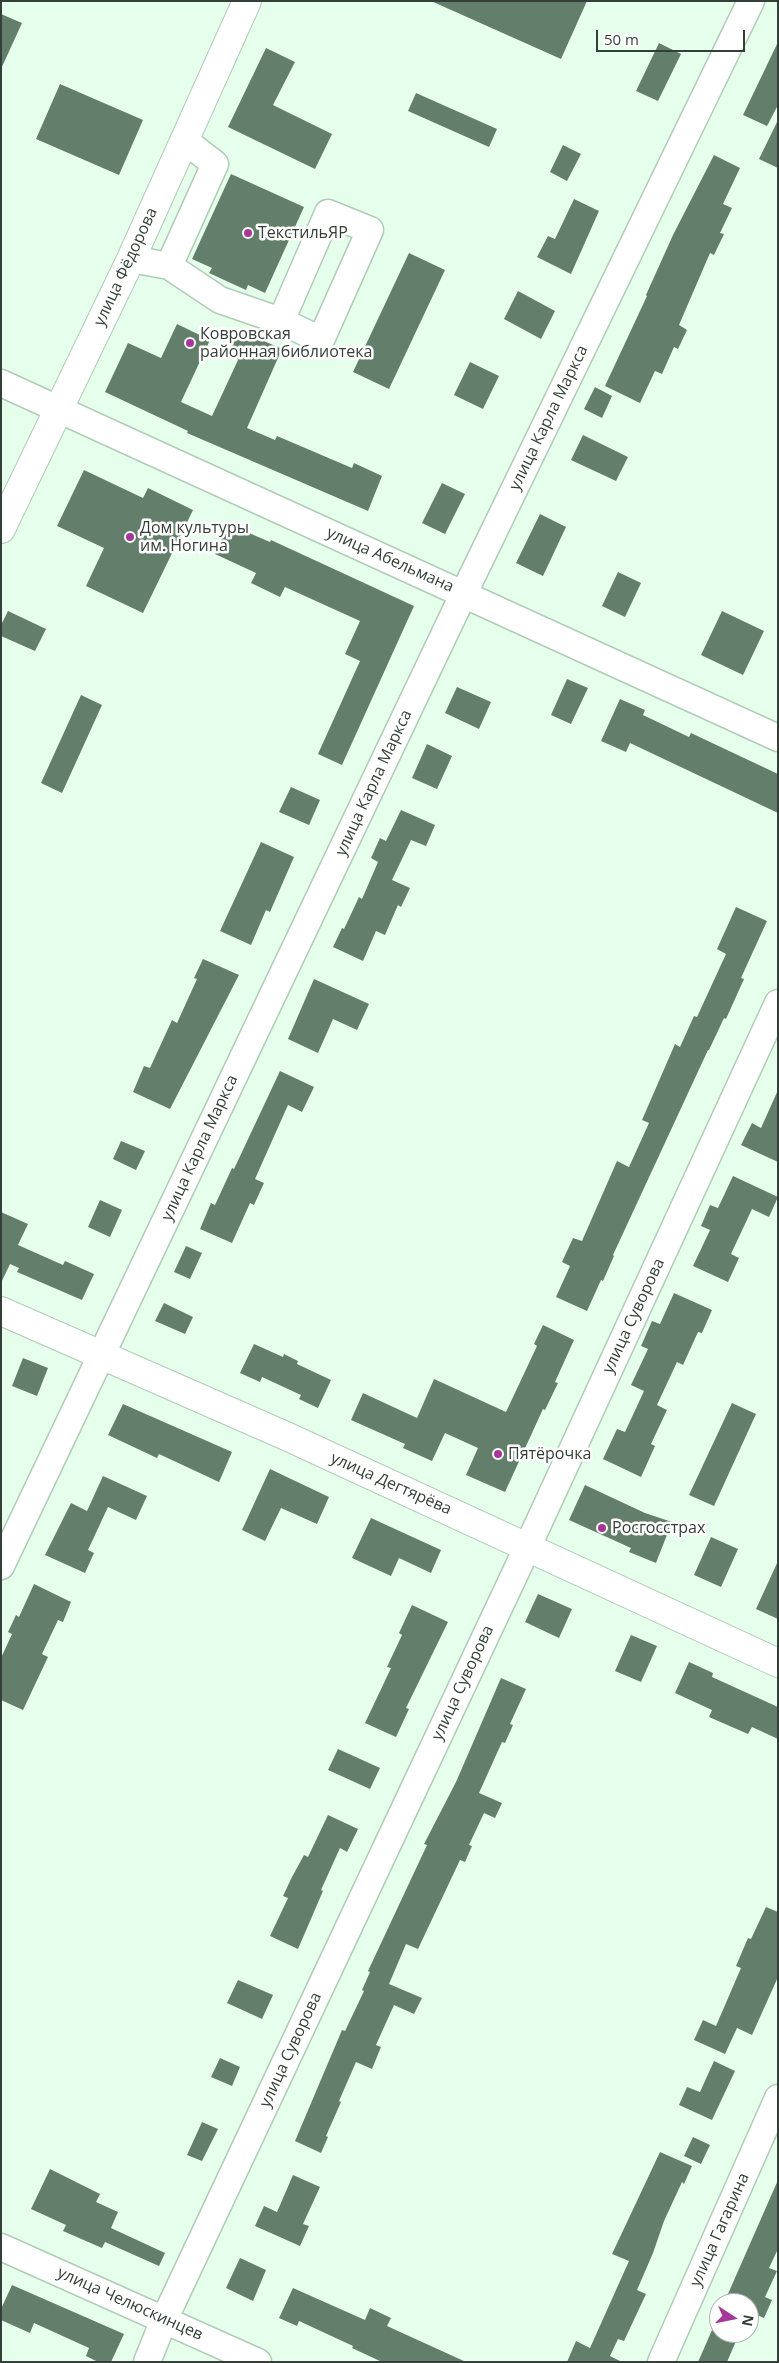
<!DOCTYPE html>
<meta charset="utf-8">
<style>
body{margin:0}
#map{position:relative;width:779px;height:2363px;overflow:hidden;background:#e6ffec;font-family:"Open Sans",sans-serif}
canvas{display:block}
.frame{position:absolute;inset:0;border:2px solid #344037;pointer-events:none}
.north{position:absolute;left:709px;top:2293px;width:50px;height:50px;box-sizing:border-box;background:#fff;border:1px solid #aeb3af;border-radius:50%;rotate:101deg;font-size:14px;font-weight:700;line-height:20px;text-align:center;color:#344037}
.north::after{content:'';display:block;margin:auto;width:18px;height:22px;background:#a43797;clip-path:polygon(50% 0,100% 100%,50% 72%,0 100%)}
.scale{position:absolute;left:596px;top:30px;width:149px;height:22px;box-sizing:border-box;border:2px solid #344037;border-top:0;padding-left:6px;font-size:15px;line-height:18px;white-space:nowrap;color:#344037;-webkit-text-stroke:4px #fff;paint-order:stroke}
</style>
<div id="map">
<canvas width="779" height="2363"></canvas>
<div class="frame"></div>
<div class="north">N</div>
<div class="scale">50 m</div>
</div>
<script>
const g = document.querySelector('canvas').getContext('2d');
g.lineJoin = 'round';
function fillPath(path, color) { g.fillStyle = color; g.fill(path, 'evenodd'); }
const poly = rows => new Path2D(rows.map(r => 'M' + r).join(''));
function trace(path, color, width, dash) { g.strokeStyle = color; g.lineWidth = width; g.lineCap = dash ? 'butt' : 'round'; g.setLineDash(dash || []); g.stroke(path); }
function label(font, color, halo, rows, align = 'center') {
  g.font = font + ' "Open Sans",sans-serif'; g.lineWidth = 5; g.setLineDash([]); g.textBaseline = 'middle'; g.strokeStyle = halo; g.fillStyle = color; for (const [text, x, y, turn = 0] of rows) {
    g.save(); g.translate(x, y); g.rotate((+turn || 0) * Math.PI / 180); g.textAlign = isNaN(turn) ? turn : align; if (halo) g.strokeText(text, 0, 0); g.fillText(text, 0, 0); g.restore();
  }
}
const building = poly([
 [431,1,587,1,561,59],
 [1,14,22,23,1,69],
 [778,42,778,105,767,126,743,115],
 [659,43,681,54,658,101,636,91],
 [266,48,295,62,273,105,332,134,315,169,228,127],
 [60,84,143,120,119,175,36,139],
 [416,93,497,129,489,147,408,111],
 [778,120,778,168,759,159],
 [563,145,581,154,567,181,550,172],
 [714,155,740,168,723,204,732,208,720,233,724,234,714,255,710,253,679,325,687,330,678,349,674,347,662,374,655,371,640,403,605,386,647,296,646,295,673,235],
 [231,174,304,207,265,293,248,285,246,290,209,273,212,268,192,259],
 [574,199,599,211,571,274,537,257,548,236,555,239],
 [409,253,445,270,389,389,353,372],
 [518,291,555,311,541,339,504,319],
 [177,324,210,340,181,402,212,416,238,360,232,346,239,330,282,349,247,428,275,440,277,436,352,468,354,463,382,476,368,511,187,433,188,431,105,392,128,343,161,358],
 [470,362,499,376,483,409,454,395],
 [595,387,612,396,602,418,584,409],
 [583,435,628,457,616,481,571,460],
 [84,470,143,498,148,488,193,510,143,613,86,586,104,548,57,526],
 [442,483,465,494,445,534,422,523],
 [540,514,566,527,543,576,516,563],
 [228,524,270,542,271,540,414,606,342,765,318,754,360,661,345,654,360,621,285,587,280,597,251,583,256,573,215,554],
 [618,572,641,583,625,617,602,606],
 [8,611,46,629,35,651,1,636,1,625],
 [722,611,764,631,743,675,701,655],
 [567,679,588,688,571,724,551,715],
 [457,687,491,702,479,729,445,713],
 [81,695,102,705,62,793,41,783],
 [620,699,645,710,643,715,689,737,691,733,778,774,778,813,630,743,626,752,601,741],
 [427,744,452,756,437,789,412,778],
 [291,787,320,800,309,825,279,812],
 [401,810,435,825,426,846,411,840,392,880,410,888,401,907,398,905,385,935,376,931,363,961,333,947,342,928,344,929,359,897,362,899,378,862,371,858,380,838,386,841],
 [261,842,294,857,270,912,266,910,251,945,220,931],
 [736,907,767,921,741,978,744,979,726,1019,724,1018,709,1050,708,1050,613,1255,614,1256,603,1281,601,1280,587,1311,556,1297,570,1266,562,1262,573,1238,582,1241,617,1161,629,1167,649,1123,642,1120,675,1044,680,1047,694,1016,697,1017,726,954,717,949],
 [203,959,239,975,170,1109,133,1092,144,1066,150,1068,172,1020,177,1023,197,979,194,978],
 [314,979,369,1004,357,1030,333,1019,318,1053,288,1039],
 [280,1071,314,1087,302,1112,288,1105,255,1179,264,1183,254,1205,250,1203,232,1243,200,1229,211,1203,215,1205,232,1168,234,1169],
 [778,1090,778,1162,741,1145,752,1123,761,1128],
 [121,1141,145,1151,136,1170,113,1159],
 [733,1176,778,1197,769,1217,752,1209,731,1254,739,1258,728,1282,693,1266,710,1230,701,1226,710,1205,718,1208],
 [100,1200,122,1210,110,1237,88,1227],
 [1,1212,28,1224,18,1245,63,1265,65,1261,94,1274,82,1300,17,1272,19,1268,10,1264,1,1283],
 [186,1246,202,1253,190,1279,174,1272],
 [674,1293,712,1310,702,1333,698,1332,683,1365,677,1362,657,1405,667,1410,651,1444,655,1446,641,1477,603,1459,617,1429,625,1432,644,1391,631,1385,648,1349,641,1346,652,1321,660,1324],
 [164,1303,193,1317,185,1334,155,1321],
 [543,1325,574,1340,555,1382,558,1383,545,1410,543,1409,505,1492,466,1475,478,1448,445,1433,432,1461,403,1448,405,1444,351,1420,363,1393,417,1418,434,1379,506,1412,537,1346,534,1344],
 [254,1344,283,1357,284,1354,298,1361,297,1364,331,1380,318,1408,299,1399,301,1395,262,1377,260,1382,240,1373],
 [23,1358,48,1368,37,1396,12,1386],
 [732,1403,756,1414,714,1506,689,1495],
 [123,1404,232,1452,219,1482,159,1454,157,1458,108,1435],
 [270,1469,329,1497,317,1524,281,1508,265,1541,242,1530],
 [103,1476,147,1496,136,1520,108,1507,88,1550,94,1553,85,1573,45,1555,71,1503,87,1511],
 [585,1485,645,1513,672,1522,656,1563,629,1552,631,1548,569,1520],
 [371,1518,441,1550,431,1573,399,1558,391,1576,352,1558],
 [711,1537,738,1549,721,1587,694,1575],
 [778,1561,778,1619,756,1609],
 [34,1584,71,1602,63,1622,58,1620,42,1654,48,1657,23,1710,1,1700,1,1658,12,1634,8,1632,16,1615,19,1617],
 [538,1594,572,1609,559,1638,525,1622],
 [412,1605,448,1622,406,1708,409,1709,396,1737,365,1723,391,1668,387,1667,402,1635,399,1633],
 [631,1635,657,1646,641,1682,615,1671],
 [689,1662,713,1673,712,1677,778,1707,778,1739,752,1727,748,1734,709,1717,712,1710,675,1693],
 [501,1678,526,1689,510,1724,513,1725,505,1743,502,1742,479,1793,502,1803,495,1818,484,1813,469,1845,472,1846,465,1862,460,1860,418,1949,406,1944,389,1984,422,1998,414,2014,394,2005,376,2045,381,2047,372,2069,356,2062,339,2101,341,2102,326,2136,328,2137,321,2153,295,2141,342,2030,345,2031,364,1991,362,1990,370,1972,368,1971,427,1845,424,1844,456,1782],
 [338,1749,380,1768,370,1789,328,1770],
 [328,1815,358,1829,347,1852,340,1848,321,1890,323,1891,298,1949,270,1936,288,1898,283,1896,292,1877,304,1855,308,1857],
 [766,1907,778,1912,778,1977,752,2035,737,2028,725,2054,694,2040,703,2020,716,2026,741,1968,736,1966,748,1938,751,1939],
 [238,1980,273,1995,262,2019,227,2003],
 [220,2058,240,2067,232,2086,211,2077],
 [714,2061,735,2071,712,2120,679,2105,687,2087,700,2092],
 [202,2122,218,2129,202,2161,187,2155],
 [693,2137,710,2145,701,2164,684,2156],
 [660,2152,692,2166,684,2184,682,2182,664,2221,653,2253,637,2290,646,2294,624,2341,618,2339,610,2356,622,2362,567,2362,576,2341,590,2348,629,2261,612,2254],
 [50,2169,100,2194,96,2202,118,2212,111,2228,165,2253,159,2266,105,2242,102,2248,79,2238,63,2231,66,2225,31,2209],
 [293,2175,320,2187,303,2224,309,2226,300,2246,255,2226,264,2206,277,2212],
 [778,2180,778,2249,769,2268,777,2271,765,2297,772,2300,764,2318,757,2315,749,2332,749,2303,724,2303],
 [240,2258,266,2270,253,2301,226,2288],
 [12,2285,124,2334,111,2362,98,2362,86,2356,89,2348,34,2323,30,2333,1,2320,1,2309],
 [293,2288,365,2320,370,2308,391,2318,387,2326,466,2362,382,2362,352,2348,353,2346,299,2321,297,2326,279,2318],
 [712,2330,736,2341,727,2362,698,2362]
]);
const minor = poly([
 [131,259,169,266,220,300,281,321,321,340,370,230,328,213,281,321],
 [169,266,215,164,184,140],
 [1,383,778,738],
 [1,1566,464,593,751,1],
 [1,2247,258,2362],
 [147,2362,164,2320,528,1546,778,1003],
 [661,2362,778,2098]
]);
const major = poly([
 [1,529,131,259,247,1],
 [1,1311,286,1436,778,1663]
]);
const markers = [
 [248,233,5,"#a43797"],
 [190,343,5,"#a43797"],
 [130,537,5,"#a43797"],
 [498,1454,5,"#a43797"],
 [602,1528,5,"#a43797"]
];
const poiNames = [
 ["ТекстильЯР",258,233],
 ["Ковровская",200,334],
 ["районная библиотека",200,352],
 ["Дом культуры",140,528],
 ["им. Ногина",140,546],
 ["Пятёрочка",508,1454],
 ["Росгосстрах",612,1528]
];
const streetNames = [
 ["улица Фёдорова",126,267,-65],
 ["улица Карла Маркса",549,418,-64],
 ["улица Абельмана",390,560,24],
 ["улица Карла Маркса",374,783,-65],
 ["улица Карла Маркса",200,1148,-65],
 ["улица Суворова",634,1316,-65],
 ["улица Дегтярёва",391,1484,24],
 ["улица Суворова",463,1683,-65],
 ["улица Суворова",291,2050,-65],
 ["улица Гагарина",720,2230,-66],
 ["улица Челюскинцев",130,2304,24]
];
fillPath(building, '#637e6a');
trace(minor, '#aeccb6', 29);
trace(major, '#aeccb6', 30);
trace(minor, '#fff', 26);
trace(major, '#fff', 28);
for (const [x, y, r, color] of markers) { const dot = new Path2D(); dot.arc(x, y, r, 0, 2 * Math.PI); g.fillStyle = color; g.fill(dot); trace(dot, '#fff', 2); }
label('16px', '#344037', '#fff', poiNames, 'left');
label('16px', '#344037', '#fff', streetNames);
</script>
